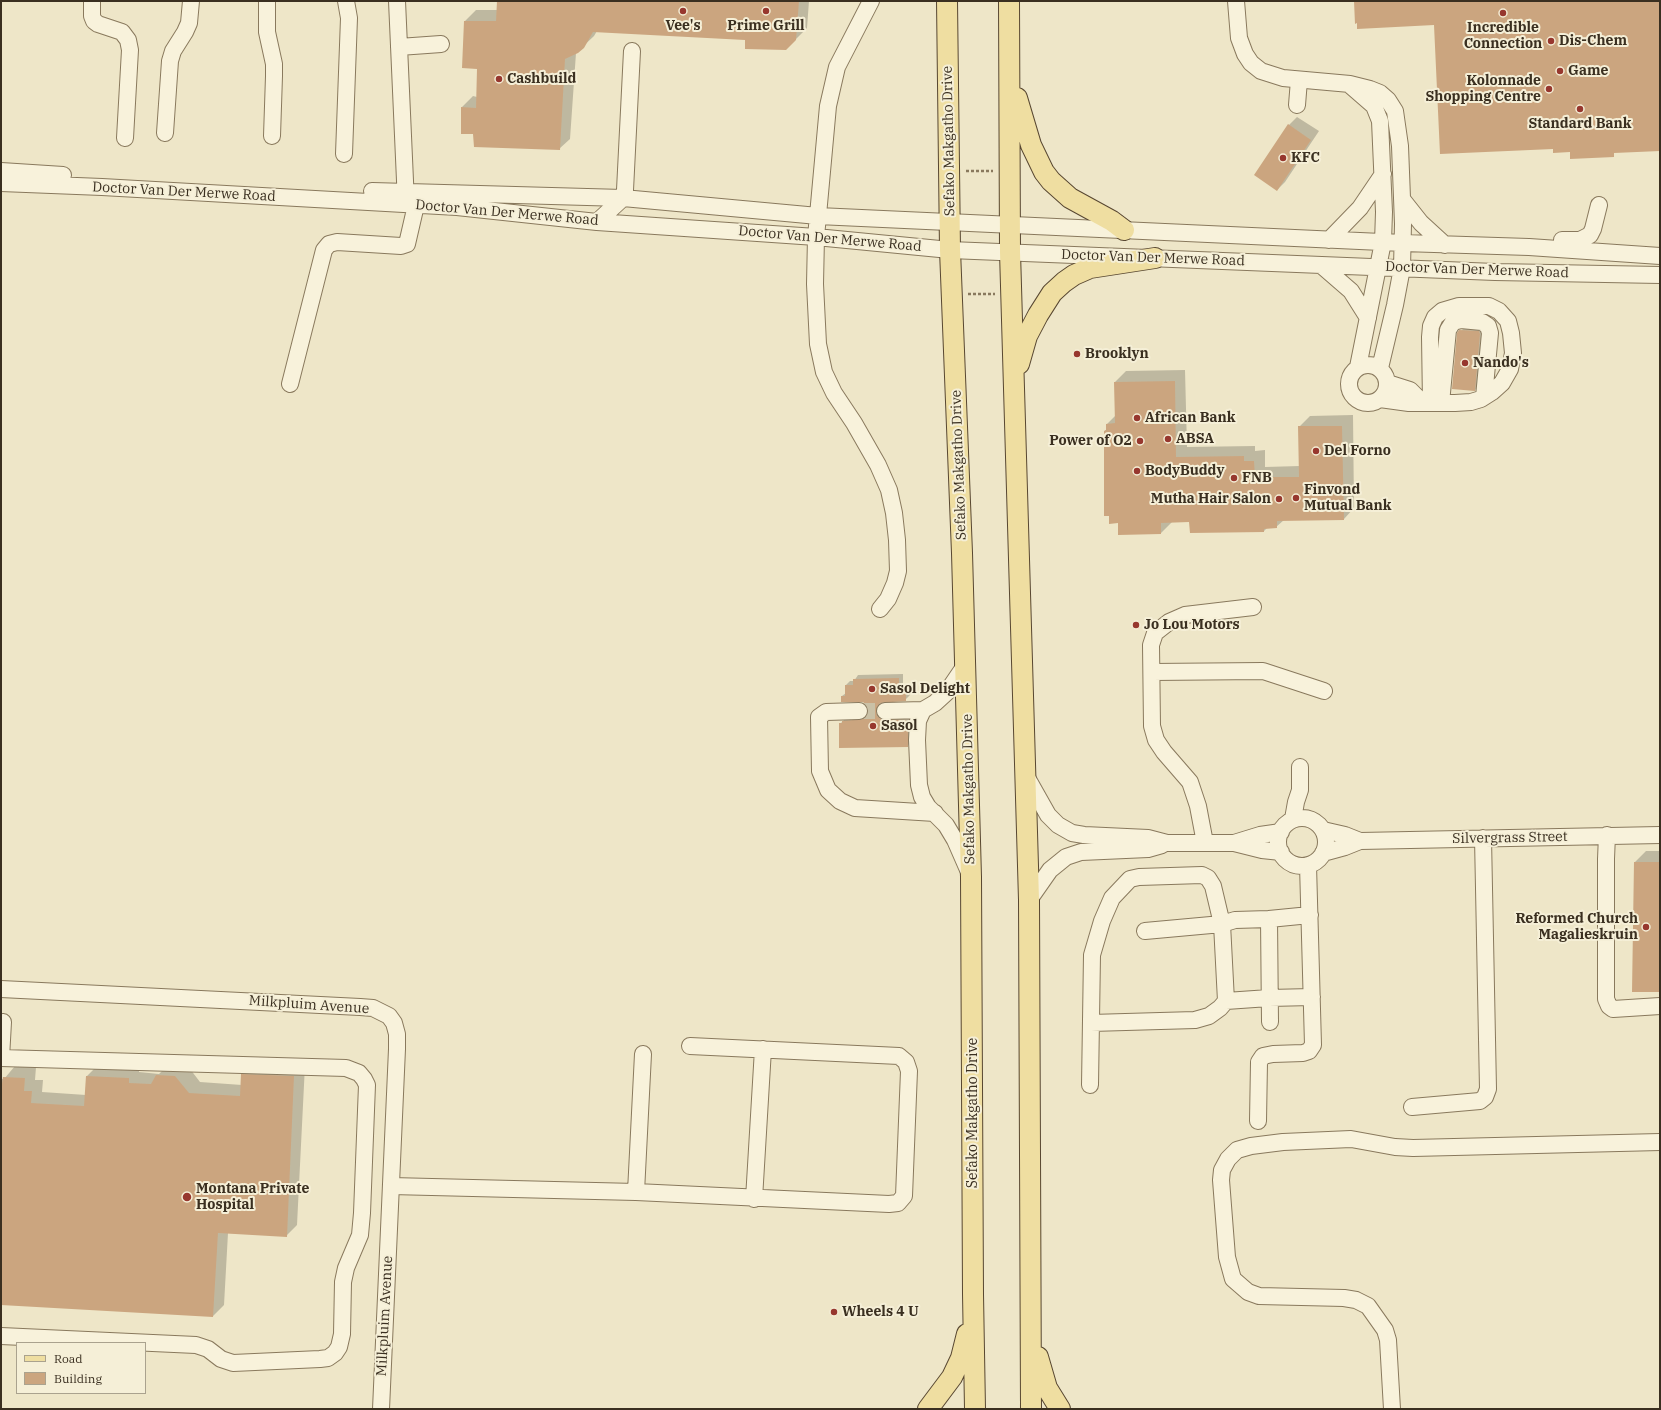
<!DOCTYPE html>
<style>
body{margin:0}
#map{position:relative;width:1661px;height:1410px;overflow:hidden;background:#eee6c8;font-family:"IBM Plex Serif",serif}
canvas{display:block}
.frame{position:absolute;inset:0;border:2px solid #3a2f20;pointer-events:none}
.legend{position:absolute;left:16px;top:1342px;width:130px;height:52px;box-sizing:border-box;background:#f5efd7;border:1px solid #aaa28e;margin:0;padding:5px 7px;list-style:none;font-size:12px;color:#3a2f20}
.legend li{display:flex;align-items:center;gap:8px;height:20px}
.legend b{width:20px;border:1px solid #aaa28e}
</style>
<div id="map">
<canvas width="1661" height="1410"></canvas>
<div class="frame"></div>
<ul class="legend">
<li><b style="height:5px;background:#efdea1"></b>Road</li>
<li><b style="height:11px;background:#cba57f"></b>Building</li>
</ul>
</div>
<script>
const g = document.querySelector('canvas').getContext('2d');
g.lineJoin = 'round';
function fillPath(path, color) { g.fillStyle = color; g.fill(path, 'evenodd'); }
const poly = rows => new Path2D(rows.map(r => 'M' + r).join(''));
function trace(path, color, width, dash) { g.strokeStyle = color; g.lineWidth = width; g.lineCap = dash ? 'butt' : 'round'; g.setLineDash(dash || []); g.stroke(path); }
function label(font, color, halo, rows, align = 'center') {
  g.font = font + ' "IBM Plex Serif",serif'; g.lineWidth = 4; g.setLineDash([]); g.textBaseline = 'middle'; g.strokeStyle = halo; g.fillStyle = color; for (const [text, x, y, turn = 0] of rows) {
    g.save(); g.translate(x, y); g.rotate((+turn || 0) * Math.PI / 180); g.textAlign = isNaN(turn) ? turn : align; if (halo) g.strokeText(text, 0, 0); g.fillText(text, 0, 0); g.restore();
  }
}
const shadow = poly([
 [498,1,809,1,807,28,796,39,746,39,597,31,594,36,576,53,570,139,559,149,474,133,462,107,473,96,477,97,478,68,465,21,476,10,498,10],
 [1297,117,1319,131,1285,182,1277,190,1289,125],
 [1487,323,1483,382,1475,390,1458,334,1467,325],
 [1185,370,1187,447,1255,446,1255,451,1265,450,1265,467,1300,466,1299,427,1310,416,1353,415,1354,508,1344,519,1284,520,1276,527,1267,528,1264,531,1190,521,1172,522,1161,533,1119,522,1105,431,1107,429,1107,424,1116,415,1115,382,1126,371],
 [903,674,903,689,910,689,910,695,905,700,881,702,880,707,910,716,910,719,912,719,912,741,907,746,840,724,847,717,868,715,868,706,864,702,842,696,846,693,846,685,850,681,854,681,858,675],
 [1646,851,1660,851,1660,991,1635,862],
 [253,1064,305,1065,297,1225,286,1236,228,1233,224,1305,213,1316,1,1304,1,1079,4,1079,15,1066,36,1067,35,1080,43,1080,42,1092,86,1095,87,1076,98,1065,139,1068,139,1072,159,1074,168,1065,187,1065,200,1082,242,1085,242,1075]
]);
const building = poly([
 [497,1,799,1,796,40,786,50,745,49,745,40,593,32,584,48,578,53,565,59,560,150,474,147,473,134,461,134,461,107,476,108,477,69,462,68,464,21,496,21],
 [1354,1,1660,1,1660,151,1614,153,1614,157,1570,159,1570,152,1553,153,1553,149,1440,154,1434,25,1357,29,1357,23,1355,24],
 [1288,124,1311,140,1277,191,1254,175],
 [1459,330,1479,331,1480,334,1475,391,1452,389,1457,333],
 [1175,381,1176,457,1244,456,1244,461,1254,461,1255,477,1299,477,1298,426,1342,426,1344,520,1277,521,1277,528,1264,529,1264,532,1190,533,1189,522,1161,523,1161,534,1118,535,1118,523,1109,524,1109,516,1104,516,1104,431,1106,430,1106,424,1115,423,1114,382],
 [899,678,899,693,906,693,906,701,880,703,877,707,876,712,877,716,881,719,906,720,906,723,908,723,908,747,839,748,839,723,842,723,842,721,864,719,867,716,868,711,867,706,863,702,841,702,841,696,845,696,845,685,853,685,853,679],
 [1634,862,1660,862,1660,992,1632,992],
 [241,1074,294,1076,287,1237,218,1233,213,1317,1,1305,1,1090,3,1077,25,1078,24,1091,32,1091,31,1103,84,1106,86,1076,129,1078,129,1083,151,1084,156,1075,175,1076,189,1093,240,1096]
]);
const minorTunnel = poly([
 [859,711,885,711]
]);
const path = poly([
 [966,171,993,171],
 [968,294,995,294]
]);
const minor = poly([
 [92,1,92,16,94,21,98,24,122,32,128,40,130,50,125,138],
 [267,1,267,32,274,64,274,76,272,136],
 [397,1,406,203],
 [871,1,837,67,828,106,816,237,815,284,818,344,824,372,834,393,854,423,878,465,889,490,894,513,897,540,898,571,895,583,888,599,880,609],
 [1236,1,1239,38,1245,54,1251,63,1261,71,1283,78,1350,84,1370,89,1380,93,1388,100,1395,111,1400,146,1403,224,1402,268,1395,305,1380,368],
 [399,47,441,44],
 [1351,86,1374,106,1380,121,1384,212,1383,242,1358,367],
 [1297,105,1299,80],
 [165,133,170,61,173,51,185,32,189,23,191,1],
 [344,154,349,18,346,1],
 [1,171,63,175],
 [1,183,102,187,457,207,597,222,816,237,950,250,1495,272,1660,275],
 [372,191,623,198,818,216,1403,243,1529,247,1660,256],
 [1402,199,1421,223,1445,245],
 [597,222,623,198,625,190,632,51],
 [1329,240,1360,208,1383,174],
 [1562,240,1580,240,1590,235,1593,229,1599,205],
 [1321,265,1351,291,1368,318],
 '1349 384a19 19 0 1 1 38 0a19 19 0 1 1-38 0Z',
 [1388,383,1410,390,1422,402],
 [290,384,324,250,329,244,337,242,401,246,407,244,416,205],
 [1380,399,1409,403,1455,403,1471,402,1481,399,1492,392,1502,383,1510,369,1513,353,1511,333,1508,321,1499,311,1489,306,1459,306,1442,311,1435,317,1431,326,1430,337,1431,403],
 [1441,403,1448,330,1453,322,1461,320,1482,322,1488,326,1490,333,1484,397],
 [966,664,947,692,935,703,923,710,918,721,917,740,919,785,922,797,928,807,946,825,955,840,969,872],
 [1152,672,1263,671,1324,691],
 [859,711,826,712,819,717,820,771,828,790,840,801,855,808,935,813],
 [885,711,923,710],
 [1026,776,1048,815,1058,825,1072,833,1084,835,1148,838,1167,843,1234,843,1262,850,1281,852],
 '1278 842a24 24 0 1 1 48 0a24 24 0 1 1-48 0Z',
 [1293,819,1296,802,1300,790,1300,767],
 [1323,830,1345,835,1360,841],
 [1607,835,1606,859,1606,999,1609,1006,1613,1009,1660,1006],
 [1205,843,1198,806,1190,782,1164,752,1156,740,1152,726,1151,645,1155,633,1169,622,1185,615,1253,607],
 [1234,843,1260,835,1281,832],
 [1323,853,1345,847,1360,841,1660,835],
 [1029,900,1050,870,1066,857,1081,852,1148,849,1162,845],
 [1,989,360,1007,373,1008,389,1016,394,1023,397,1034,397,1049,381,1409],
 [1226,1001,1269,998,1312,997],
 [1270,1022,1269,919,1310,915],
 [1091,1023,1195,1020,1209,1016,1220,1008,1226,1001,1222,924,1145,931],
 [1,1058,346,1068,359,1073,364,1079,367,1085,362,1213,360,1235,346,1268,343,1282,342,1334,339,1347,335,1353,328,1358,320,1359,233,1363,221,1359,208,1349,196,1345,1,1336],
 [1,1058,3,1022],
 [1090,1085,1092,955,1102,921,1112,898,1130,879,1139,877,1202,875,1208,878,1213,886,1222,924,1235,920,1269,919],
 [1412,1107,1480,1101,1485,1097,1488,1089,1483,838],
 [1258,1121,1259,1062,1263,1056,1273,1054,1303,1053,1309,1051,1313,1045,1308,865],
 [391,1186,636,1192,889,1204,898,1203,904,1196,909,1071,906,1062,899,1056,690,1046],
 [636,1192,643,1054],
 [754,1199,763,1049],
 [1392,1409,1388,1340,1385,1330,1368,1306,1356,1300,1344,1298,1259,1296,1248,1292,1233,1279,1227,1257,1221,1180,1222,1170,1228,1159,1237,1150,1251,1146,1283,1142,1351,1139,1395,1147,1413,1148,1660,1142]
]);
const major = poly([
 [947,1,950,250,962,553,971,877,973,1294,975,1409],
 [1009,1,1010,252,1029,900,1031,1409],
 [1017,98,1031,145,1044,172,1051,181,1070,198,1112,221,1124,230],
 [1019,364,1027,336,1038,315,1052,293,1064,282,1074,275,1090,268,1155,258],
 [1038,1357,1047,1388,1060,1409],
 [928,1409,952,1377,961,1358,967,1334]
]);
const markers = [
 [683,11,4,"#97372e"],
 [766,11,4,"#97372e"],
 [1503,13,4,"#97372e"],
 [1551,41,4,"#97372e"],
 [1560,71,4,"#97372e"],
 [499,79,4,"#97372e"],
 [1549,89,4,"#97372e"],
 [1580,109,4,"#97372e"],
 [1283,158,4,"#97372e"],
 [1077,354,4,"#97372e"],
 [1465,363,4,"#97372e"],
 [1137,418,4,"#97372e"],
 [1168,439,4,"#97372e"],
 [1140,441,4,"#97372e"],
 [1316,451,4,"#97372e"],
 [1137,471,4,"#97372e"],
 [1234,478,4,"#97372e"],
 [1296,498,4,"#97372e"],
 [1279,499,4,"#97372e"],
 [1136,625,4,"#97372e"],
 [872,689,4,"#97372e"],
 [873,726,4,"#97372e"],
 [1646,927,4,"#97372e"],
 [187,1197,5,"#97372e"],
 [834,1312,4,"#97372e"]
];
const poiNames = [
 ["Vee's",683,26,"center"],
 ["Prime Grill",766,26,"center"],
 ["Incredible",1503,28,"center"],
 ["Connection",1503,44,"center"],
 ["Dis-Chem",1559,41],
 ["Game",1568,71],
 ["Cashbuild",507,79],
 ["Kolonnade",1541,81,"right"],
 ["Shopping Centre",1541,97,"right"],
 ["Standard Bank",1580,124,"center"],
 ["KFC",1291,158],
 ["Brooklyn",1085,354],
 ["Nando's",1473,363],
 ["African Bank",1145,418],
 ["ABSA",1176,439],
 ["Power of O2",1132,441,"right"],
 ["Del Forno",1324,451],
 ["BodyBuddy",1145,471],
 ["FNB",1242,478],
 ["Finvond",1304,490],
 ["Mutual Bank",1304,506],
 ["Mutha Hair Salon",1271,499,"right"],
 ["Jo Lou Motors",1144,625],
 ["Sasol Delight",880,689],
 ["Sasol",881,726],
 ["Reformed Church",1638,919,"right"],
 ["Magalieskruin",1638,935,"right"],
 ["Montana Private",196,1189],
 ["Hospital",196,1205],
 ["Wheels 4 U",842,1312]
];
const streetNames = [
 ["Sefako Makgatho Drive",949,141,-91],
 ["Doctor Van Der Merwe Road",184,192,3],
 ["Doctor Van Der Merwe Road",507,213,5],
 ["Doctor Van Der Merwe Road",830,239,5],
 ["Doctor Van Der Merwe Road",1153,258,2],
 ["Doctor Van Der Merwe Road",1477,270,2],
 ["Sefako Makgatho Drive",959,465,-92],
 ["Sefako Makgatho Drive",969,789,-91],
 ["Silvergrass Street",1510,838,-1],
 ["Milkpluim Avenue",309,1005,4],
 ["Sefako Makgatho Drive",973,1113,-90],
 ["Milkpluim Avenue",385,1316,-87]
];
fillPath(shadow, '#0003');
fillPath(building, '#cba57f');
trace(minorTunnel, '#cac1a6', 16, [16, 8]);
trace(minor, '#89795d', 18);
trace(major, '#584731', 22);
trace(path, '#89795d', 2.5, [3, 2]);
trace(minor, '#f8f2db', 16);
trace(major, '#efdea1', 20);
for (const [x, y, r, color] of markers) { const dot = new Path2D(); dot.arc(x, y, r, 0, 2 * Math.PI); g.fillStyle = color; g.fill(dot); trace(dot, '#f5efd7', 1.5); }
label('bold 14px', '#3a2f20', '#f5efd7', poiNames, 'left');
label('14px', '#3a2f20', '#f5efd7', streetNames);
</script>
